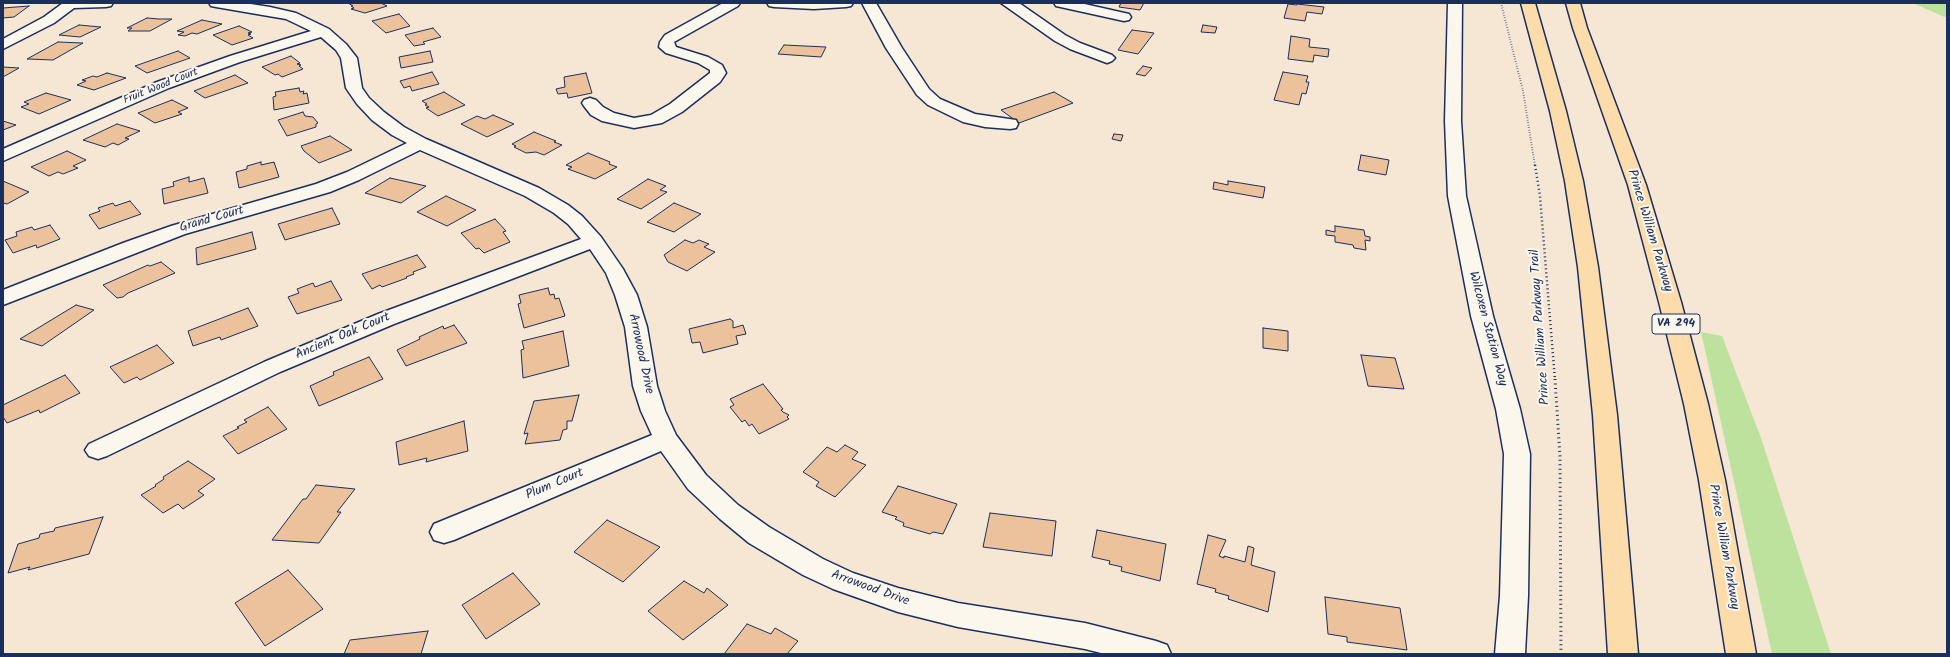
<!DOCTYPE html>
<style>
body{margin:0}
#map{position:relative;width:1950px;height:657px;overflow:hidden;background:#f6e7d4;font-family:Kalam,sans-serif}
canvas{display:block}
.frame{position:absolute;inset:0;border:4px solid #1b2f5e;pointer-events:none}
</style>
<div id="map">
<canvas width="1950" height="657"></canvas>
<div class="frame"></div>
</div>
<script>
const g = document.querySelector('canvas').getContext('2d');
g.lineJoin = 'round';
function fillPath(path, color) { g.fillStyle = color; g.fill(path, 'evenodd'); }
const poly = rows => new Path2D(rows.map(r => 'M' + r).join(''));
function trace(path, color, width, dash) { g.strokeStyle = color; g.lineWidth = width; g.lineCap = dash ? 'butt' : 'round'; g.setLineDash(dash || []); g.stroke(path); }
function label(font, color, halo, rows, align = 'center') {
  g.font = font + ' Kalam,sans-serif'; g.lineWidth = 4; g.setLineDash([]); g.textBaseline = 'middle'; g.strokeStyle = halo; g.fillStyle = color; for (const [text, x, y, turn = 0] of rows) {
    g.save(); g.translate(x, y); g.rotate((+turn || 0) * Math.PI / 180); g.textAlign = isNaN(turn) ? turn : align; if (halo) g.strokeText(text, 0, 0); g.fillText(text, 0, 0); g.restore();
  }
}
const green = poly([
 [1914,3,1947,3,1947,18,1915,4],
 [1701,332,1722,336,1761,438,1831,654,1772,654]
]);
const building = poly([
 [348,3,381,3,387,6,365,13,351,9,354,8,351,6,353,6,348,3],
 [1121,3,1144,3,1140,10,1119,7,1121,3],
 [1288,4,1297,5,1297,4,1324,7,1322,14,1307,12,1305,21,1284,18,1288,4],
 [29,6,14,17,3,18,3,8,29,6],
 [399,14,410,26,386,33,372,21,399,14],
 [147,18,159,19,172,19,150,31,128,31,132,28,127,28,147,18],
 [202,20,222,24,197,34,192,33,185,36,178,35,184,32,177,31,202,20],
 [79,25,101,27,80,37,59,35,79,25],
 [1203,25,1217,27,1215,33,1201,32,1203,25],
 [239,26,252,32,248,33,251,34,248,35,253,38,232,45,213,35,239,26],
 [433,28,441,37,423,42,425,44,414,46,405,35,433,28],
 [1132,30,1154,33,1138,54,1118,50,1132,30],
 [1291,36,1310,39,1309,47,1329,49,1328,57,1314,55,1313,62,1288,59,1291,36],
 [58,42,83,43,53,60,27,59,58,42],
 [784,45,826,47,821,57,778,54,784,45],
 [178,51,190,58,147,73,135,66,178,51],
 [430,51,433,62,401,68,399,57,430,51],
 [291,56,300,63,297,64,301,65,299,66,303,69,282,77,278,74,275,75,262,67,291,56],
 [1143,66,1152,68,1145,76,1136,74,1143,66],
 [3,67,19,68,3,77,3,67],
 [432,72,439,84,412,91,410,86,404,88,400,81,432,72],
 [1283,72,1308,76,1306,82,1309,82,1306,94,1302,93,1299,105,1274,100,1283,72],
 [107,73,126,78,94,90,77,85,86,81,82,80,93,76,97,77,107,73],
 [586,73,592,93,568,98,567,93,558,94,556,89,565,87,564,77,586,73],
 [235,75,248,83,205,98,194,91,235,75],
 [299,88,300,92,304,91,303,94,307,93,309,103,274,110,273,97,276,96,275,92,299,88],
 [444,92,465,105,438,116,426,108,429,107,425,105,427,104,422,101,444,92],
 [1054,92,1073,103,1019,123,1001,110,1054,92],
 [46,93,71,100,39,114,21,107,29,104,24,102,46,93],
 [172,100,188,108,178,112,182,114,155,123,138,113,172,100],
 [303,112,305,116,313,117,318,123,316,124,316,127,287,136,278,120,303,112],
 [493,115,514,124,487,137,461,124,477,116,485,119,493,115],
 [3,121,16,125,3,130,3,121],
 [117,124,140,131,125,138,129,139,118,145,113,143,105,147,83,140,117,124],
 [534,132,556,141,554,142,562,145,544,155,536,152,526,153,514,147,516,146,512,144,534,132],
 [1114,134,1123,135,1121,141,1112,139,1114,134],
 [330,136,352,150,319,163,304,151,301,146,330,136],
 [67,151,86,160,73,166,78,168,63,174,58,172,49,176,31,167,67,151],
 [588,153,610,162,609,164,617,167,595,179,568,169,572,167,566,165,588,153],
 [1361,155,1389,160,1386,175,1358,170,1361,155],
 [261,162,261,165,274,162,279,177,239,188,236,172,247,169,247,166,261,162],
 [189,177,189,182,204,178,208,193,164,204,162,189,174,186,173,182,189,177],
 [390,178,426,186,401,203,365,193,390,178],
 [648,179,666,186,660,190,667,192,641,209,617,199,648,179],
 [3,181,29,192,7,204,3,203,3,181],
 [1228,181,1265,187,1263,198,1213,189,1214,182,1228,185,1228,181],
 [446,196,476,210,447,226,417,212,446,196],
 [130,201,141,214,99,229,89,215,100,211,98,208,113,203,115,206,130,201],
 [674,203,701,214,674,232,647,222,674,203],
 [332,208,340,224,285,240,278,224,332,208],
 [495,219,506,231,503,232,510,242,484,253,479,248,476,249,461,233,495,219],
 [50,225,60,239,37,248,36,245,13,253,5,240,17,236,16,232,32,227,34,230,50,225],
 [1335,226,1364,230,1365,236,1370,237,1370,241,1365,240,1366,250,1354,248,1353,245,1335,242,1335,236,1326,235,1326,230,1335,232,1335,226],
 [252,232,256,249,197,265,196,248,252,232],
 [685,240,693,243,699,240,709,244,704,247,715,252,687,271,668,262,664,255,685,240],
 [417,255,426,267,413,272,414,274,406,277,407,278,382,287,380,285,372,289,362,274,417,255],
 [161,262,175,273,128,293,123,297,117,298,103,285,148,265,150,266,161,262],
 [331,281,342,300,297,314,288,297,299,293,297,289,313,283,315,287,331,281],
 [548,288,550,295,554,294,555,299,559,298,565,316,524,328,518,304,521,303,519,295,548,288],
 [76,305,94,310,42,346,20,339,76,305],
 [248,308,258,326,221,340,220,337,193,346,188,331,248,308],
 [730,319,733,321,733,328,743,325,746,334,736,336,738,344,703,353,700,342,692,343,689,329,730,319],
 [454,325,467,343,406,366,397,350,420,339,419,337,443,326,444,329,454,325],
 [1263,328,1288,331,1288,351,1263,348,1263,328],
 [563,331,569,366,523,378,521,350,524,349,522,341,563,331],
 [157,345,174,363,140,380,137,377,124,383,110,367,157,345],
 [1361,355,1395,358,1404,389,1368,386,1361,355],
 [369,357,383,379,319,406,310,386,334,375,333,372,369,357],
 [65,375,80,393,40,413,39,410,7,423,3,417,3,405,65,375],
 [763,384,783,409,781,410,783,412,789,415,787,417,789,419,759,434,752,424,749,426,745,420,742,422,730,407,734,405,730,399,763,384],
 [579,395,572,421,567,421,567,429,563,430,560,440,525,444,528,433,524,434,534,401,579,395],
 [268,407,287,429,238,454,223,436,239,428,237,427,247,422,244,420,268,407],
 [464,421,468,451,426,462,427,458,399,465,396,442,464,421],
 [845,445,858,452,852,459,866,465,835,497,816,486,819,482,803,472,827,447,837,452,845,445],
 [188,461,215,479,198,491,204,495,183,509,178,504,163,513,141,495,156,486,155,485,164,479,163,477,188,461],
 [316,485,355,489,337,512,341,512,319,543,272,540,303,499,306,499,316,485],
 [898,486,957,504,943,534,933,532,930,534,903,526,904,523,895,519,897,517,882,512,898,486],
 [990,513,1056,521,1052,556,983,547,990,513],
 [103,517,89,554,28,570,30,567,8,573,18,544,39,538,40,534,54,531,55,528,103,517],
 [607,520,660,547,623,582,574,552,607,520],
 [1097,530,1166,544,1160,581,1121,571,1122,567,1109,564,1110,561,1092,557,1097,530],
 [1208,535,1226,540,1219,556,1224,558,1224,556,1245,562,1248,546,1254,548,1251,565,1275,572,1268,612,1228,599,1229,596,1215,592,1216,589,1197,584,1208,535],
 [288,570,323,609,265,646,235,603,288,570],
 [513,573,540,604,486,639,462,605,513,573],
 [684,581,704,593,707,588,728,605,683,640,648,611,684,581],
 [1325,597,1400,608,1407,650,1347,642,1347,637,1328,634,1325,597],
 [747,624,771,634,775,628,798,641,787,654,724,654,747,624],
 [428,631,421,654,344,654,350,640,428,631]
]);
const pathFar2 = poly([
 [1501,3,1523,91,1535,166]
]);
const pathFar1 = poly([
 [1535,165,1540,196,1555,380]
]);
const path = poly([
 [1555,379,1560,457,1561,654]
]);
const minor = poly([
 [63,3,113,3,111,6,106,7,74,8,54,23,3,49,3,39,44,17,63,3],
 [209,3,244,3,270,7,296,13,329,29,346,44,357,58,362,88,369,98,384,112,404,127,426,139,539,188,568,205,582,216,601,237,623,269,637,295,647,327,657,386,665,411,676,435,706,475,738,505,769,527,823,559,853,573,898,588,958,603,1085,623,1156,641,1167,645,1171,654,1105,654,1085,649,958,627,898,612,833,589,803,575,749,543,720,519,688,489,661,451,454,540,444,543,434,540,430,532,434,524,652,435,641,411,633,386,625,327,615,295,606,273,590,249,394,324,280,372,107,456,98,459,89,456,85,450,89,444,264,362,378,314,581,239,568,224,554,213,525,196,420,150,359,180,330,192,185,234,3,305,3,290,123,243,171,226,316,184,347,172,407,143,392,135,372,120,357,104,346,88,341,58,336,50,321,37,240,62,169,88,3,161,3,149,157,82,230,56,311,31,286,19,216,7,211,6,209,3],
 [723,3,740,3,738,6,674,42,676,47,708,57,722,65,726,73,720,82,682,112,662,123,634,128,602,121,591,115,584,106,582,103,584,100,590,98,596,100,603,107,614,113,634,118,651,115,670,104,710,73,710,70,698,63,666,53,659,47,660,42,665,35,723,3],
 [767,3,853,3,851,6,846,7,814,9,774,7,769,6,767,3],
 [862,3,876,3,902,48,929,89,940,99,975,114,1016,120,1018,124,1016,128,1010,129,985,127,963,122,928,105,917,95,886,48,862,3],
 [1001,3,1019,3,1065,35,1080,43,1112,55,1115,58,1112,61,1107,63,1070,49,1055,41,1001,3],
 [1054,3,1080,3,1129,14,1131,17,1129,20,1124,21,1056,6,1054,3],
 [1448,3,1462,3,1461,121,1466,196,1493,316,1520,409,1530,454,1528,596,1525,654,1495,654,1500,596,1504,454,1496,409,1471,316,1448,196,1445,121,1448,3]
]);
const highway = poly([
 [1521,3,1535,3,1566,111,1583,181,1598,267,1617,415,1638,654,1608,654,1593,415,1578,267,1565,181,1550,111,1521,3],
 [1566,3,1580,3,1587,28,1646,185,1681,302,1708,404,1725,480,1756,654,1726,654,1699,480,1684,404,1659,302,1628,185,1573,28,1566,3]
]);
const farStreetnames = [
 ["Fruit Wood Court",161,87,-22]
];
const shields = [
 [1676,324,48]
];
const shieldNames = [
 ["VA 294",1676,324]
];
const streetNames = [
 ["Grand Court",212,220,-16],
 ["Prince William Parkway",1649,231,73],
 ["Prince William Parkway Trail",1541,327,-94],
 ["Wilcoxen Station Way",1487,329,75],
 ["Ancient Oak Court",343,337,-23],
 ["Arrowood Drive",640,354,78],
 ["Plum Court",555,485,-23],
 ["Prince William Parkway",1723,547,80],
 ["Arrowood Drive",870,589,20]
];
fillPath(green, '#bce29d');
fillPath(building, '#ebc29b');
trace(building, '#1b2f5e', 1);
trace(minor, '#1b2f5e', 3);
trace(highway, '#1b2f5e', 3);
trace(pathFar2, '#1b2f5e', 2, [0.5, 2]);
trace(pathFar1, '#1b2f5e', 2.5, [1, 3]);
trace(path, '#1b2f5e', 3, [1, 3.5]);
fillPath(minor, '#fbf7ec');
fillPath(highway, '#fddcac');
label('11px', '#1b2f5e', '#fbf7ec', farStreetnames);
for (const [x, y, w] of shields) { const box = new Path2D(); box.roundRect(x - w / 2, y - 10, w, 20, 3); g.fillStyle = '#fbf7ec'; g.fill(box); trace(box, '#1b2f5e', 1); }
label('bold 12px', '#1b2f5e', null, shieldNames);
label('13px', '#1b2f5e', '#fbf7ec', streetNames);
</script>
